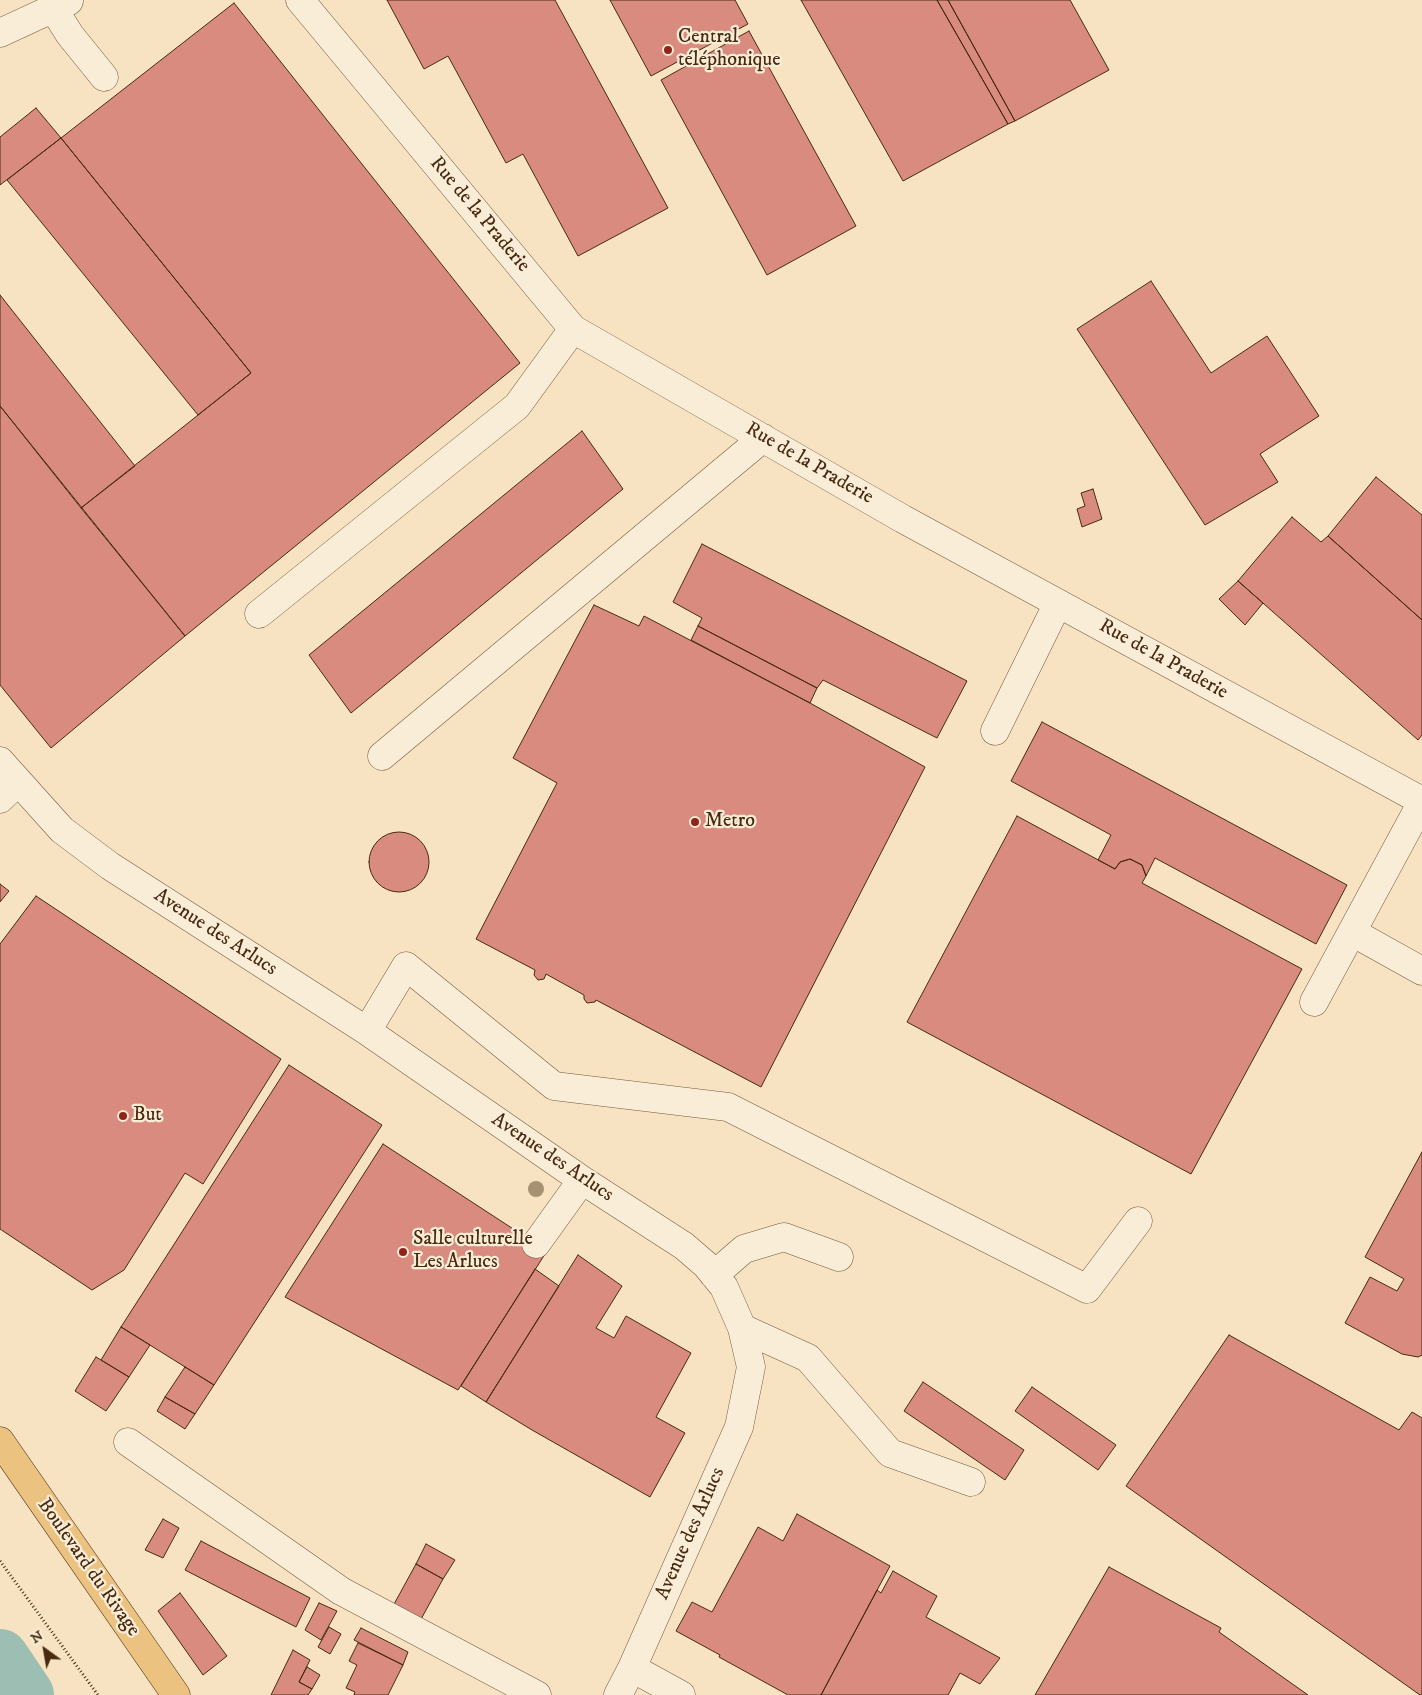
<!DOCTYPE html>
<meta charset="utf-8">
<style>
body{margin:0}
#map{position:relative;width:1422px;height:1695px;overflow:hidden;background:#f7e3c1;font-family:"IM FELL DW Pica",serif}
canvas{display:block}
.north{position:absolute;left:20px;top:1625px;width:50px;height:50px;-webkit-text-stroke:4px #faedd7;paint-order:stroke;rotate:328deg;font-size:14px;font-weight:700;line-height:20px;text-align:center;color:#482a11}
.north::after{content:'';display:block;margin:auto;width:18px;height:22px;background:#482a11;clip-path:polygon(50% 0,100% 100%,50% 72%,0 100%)}
</style>
<div id="map">
<canvas width="1422" height="1695"></canvas>
<div class="north">N</div>
</div>
<script>
const g = document.querySelector('canvas').getContext('2d');
g.lineJoin = 'round';
const poly = rows => new Path2D(rows.map(r => 'M' + r).join(''));
function trace(path, color, width, dash) { g.strokeStyle = color; g.lineWidth = width; g.lineCap = dash ? 'butt' : 'round'; g.setLineDash(dash || []); g.stroke(path); }
function fillPath(path, color) { g.fillStyle = color; g.fill(path, 'evenodd'); }
function label(font, color, halo, rows, align = 'center') {
  g.font = font + ' "IM FELL DW Pica",serif'; g.lineWidth = 4.5; g.setLineDash([]); g.textBaseline = 'middle'; g.strokeStyle = halo; g.fillStyle = color; for (const [text, x, y, turn = 0] of rows) {
    g.save(); g.translate(x, y); g.rotate((+turn || 0) * Math.PI / 180); g.textAlign = isNaN(turn) ? turn : align; if (halo) g.strokeText(text, 0, 0); g.fillText(text, 0, 0); g.restore();
  }
}
const river = poly([
 [0,1658,25,1695]
]);
const building = poly([
 [387,0,555,0,668,208,578,256,523,154,506,163,448,56,424,69,387,0],
 [610,0,735,0,748,24,651,76,610,0],
 [801,0,937,0,1008,124,903,181,801,0],
 [937,0,948,0,1015,121,1008,124,937,0],
 [948,0,1070,0,1109,70,1015,121,948,0],
 [234,3,520,363,185,636,81,508,251,373,61,138,234,3],
 [749,31,856,226,767,275,661,80,749,31],
 [36,108,61,138,0,185,0,137,36,108],
 [61,138,251,373,198,415,7,180,61,138],
 [1151,281,1211,373,1267,336,1319,416,1260,454,1278,482,1205,525,1077,329,1151,281],
 [0,295,135,466,81,508,0,406,0,295],
 [0,406,185,636,51,748,0,685,0,406],
 [582,431,623,489,351,713,309,655,582,431],
 [1376,477,1422,515,1422,620,1328,536,1376,477],
 [1093,489,1102,519,1082,527,1077,509,1085,506,1081,493,1093,489],
 [1292,517,1321,542,1328,536,1422,620,1422,735,1418,740,1238,581,1292,517],
 [702,544,967,681,937,738,823,680,817,688,698,626,702,618,673,602,702,544],
 [1238,581,1263,603,1245,625,1219,599,1238,581],
 [594,605,639,626,644,616,810,703,925,767,761,1087,596,1000,595,1002,587,1003,584,999,584,995,546,974,544,979,538,980,534,975,535,970,476,939,557,783,513,758,594,605],
 [698,626,817,688,810,703,691,640,698,626],
 [1042,722,1347,885,1316,944,1155,858,1146,876,1142,865,1130,859,1120,862,1115,869,1098,860,1111,835,1011,781,1042,722],
 [1017,816,1115,869,1120,862,1130,859,1142,865,1146,876,1142,883,1302,969,1191,1174,907,1022,1017,816],
 '369 862a30 30 0 1 1 60 0a30 30 0 1 1-60 0Z',
 [0,884,9,891,0,902,0,884],
 [36,896,281,1059,203,1184,185,1173,124,1270,92,1290,0,1229,0,944,36,896],
 [289,1065,382,1125,214,1385,121,1327,289,1065],
 [383,1144,547,1251,458,1390,285,1297,383,1144],
 [1422,1152,1422,1355,1418,1357,1402,1354,1345,1323,1370,1277,1397,1291,1404,1279,1365,1257,1422,1152],
 [578,1255,622,1286,596,1328,614,1338,626,1316,691,1353,656,1417,685,1433,650,1497,532,1430,486,1402,578,1255],
 [535,1269,559,1286,486,1402,461,1386,535,1269],
 [121,1327,150,1345,129,1377,101,1360,121,1327],
 [1229,1335,1399,1430,1412,1412,1422,1418,1422,1695,1420,1695,1126,1486,1229,1335],
 [96,1357,129,1377,106,1411,75,1391,96,1357],
 [185,1367,214,1385,195,1414,165,1397,185,1367],
 [923,1382,1024,1450,1005,1480,904,1411,923,1382],
 [1032,1387,1116,1445,1098,1470,1015,1411,1032,1387],
 [165,1397,195,1414,185,1429,157,1411,165,1397],
 [797,1514,890,1566,821,1695,788,1695,719,1657,720,1655,676,1631,692,1602,712,1612,758,1527,783,1541,797,1514],
 [163,1519,179,1528,163,1558,145,1550,163,1519],
 [201,1541,310,1598,296,1627,185,1570,201,1541],
 [426,1544,455,1560,443,1579,416,1564,426,1544],
 [416,1564,443,1579,420,1621,393,1606,416,1564],
 [1109,1567,1221,1628,1219,1632,1308,1695,1035,1695,1109,1567],
 [893,1571,937,1596,926,1617,1000,1658,980,1684,960,1673,948,1695,821,1695,877,1590,881,1593,893,1571],
 [180,1593,227,1656,203,1675,158,1611,180,1593],
 [319,1603,337,1611,321,1640,305,1630,319,1603],
 [329,1627,341,1634,330,1654,318,1647,329,1627],
 [361,1628,408,1652,403,1665,354,1640,361,1628],
 [358,1643,403,1665,388,1695,354,1695,355,1692,346,1688,357,1665,349,1661,358,1643],
 [293,1650,310,1660,299,1682,312,1689,308,1695,271,1695,293,1650],
 [307,1667,320,1675,312,1689,299,1682,307,1667]
]);
const path = poly([
 [0,1561,98,1695]
]);
const minor = poly([
 [300,0,573,329,903,519,1422,801],
 [53,8,70,35,104,77],
 [0,33,69,1],
 [259,614,517,406,573,329],
 [995,731,1058,603],
 [382,756,763,438],
 [0,761,62,830,110,866,367,1031,582,1180,684,1246,706,1265,724,1287,742,1328,751,1367,739,1427,632,1668,681,1695],
 [0,799,18,782],
 [1352,932,1422,971],
 [1314,1002,1422,802],
 [367,1031,406,966,554,1086,728,1107,1087,1289,1138,1221],
 [536,1244,582,1180],
 [714,1275,744,1249,784,1237,839,1257],
 [742,1328,808,1358,890,1453,971,1482],
 [128,1442,341,1591,537,1695],
 [618,1695,632,1668]
]);
const major = poly([
 [0,1441,176,1695]
]);
const trees = [
 [536,1189]
];
const markers = [
 [668,50,5,"#8f2418"],
 [695,822,5,"#8f2418"],
 [123,1116,5,"#8f2418"],
 [403,1252,5,"#8f2418"]
];
const poiNames = [
 ["Central",678,38],
 ["téléphonique",678,61],
 ["Metro",705,822],
 ["But",133,1116],
 ["Salle culturelle",413,1240],
 ["Les Arlucs",413,1263]
];
const streetNames = [
 ["Rue de la Praderie",479,215,50],
 ["Rue de la Praderie",809,464,30],
 ["Rue de la Praderie",1163,660,29],
 ["Avenue des Arlucs",215,933,33],
 ["Avenue des Arlucs",552,1158,34],
 ["Avenue des Arlucs",691,1534,-66],
 ["Boulevard du Rivage",88,1568,55]
];
trace(river, '#9dbeb3', 58);
fillPath(building, '#d88b7e');
trace(building, '#482a11', 1);
trace(minor, '#74583d', 29);
trace(major, '#482a11', 29);
trace(path, '#482a11', 3, [1, 2.5]);
trace(minor, '#faedd7', 28);
trace(major, '#ecc280', 28);
g.fillStyle = '#a69272';
for (const [x, y] of trees) { g.beginPath(); g.arc(x, y, 8, 0, 2 * Math.PI); g.fill(); }
for (const [x, y, r, color] of markers) { const dot = new Path2D(); dot.arc(x, y, r, 0, 2 * Math.PI); g.fillStyle = color; g.fill(dot); trace(dot, '#faedd7', 2); }
label('20px', '#482a11', '#faedd7', poiNames, 'left');
label('20px', '#482a11', '#faedd7', streetNames);
</script>
